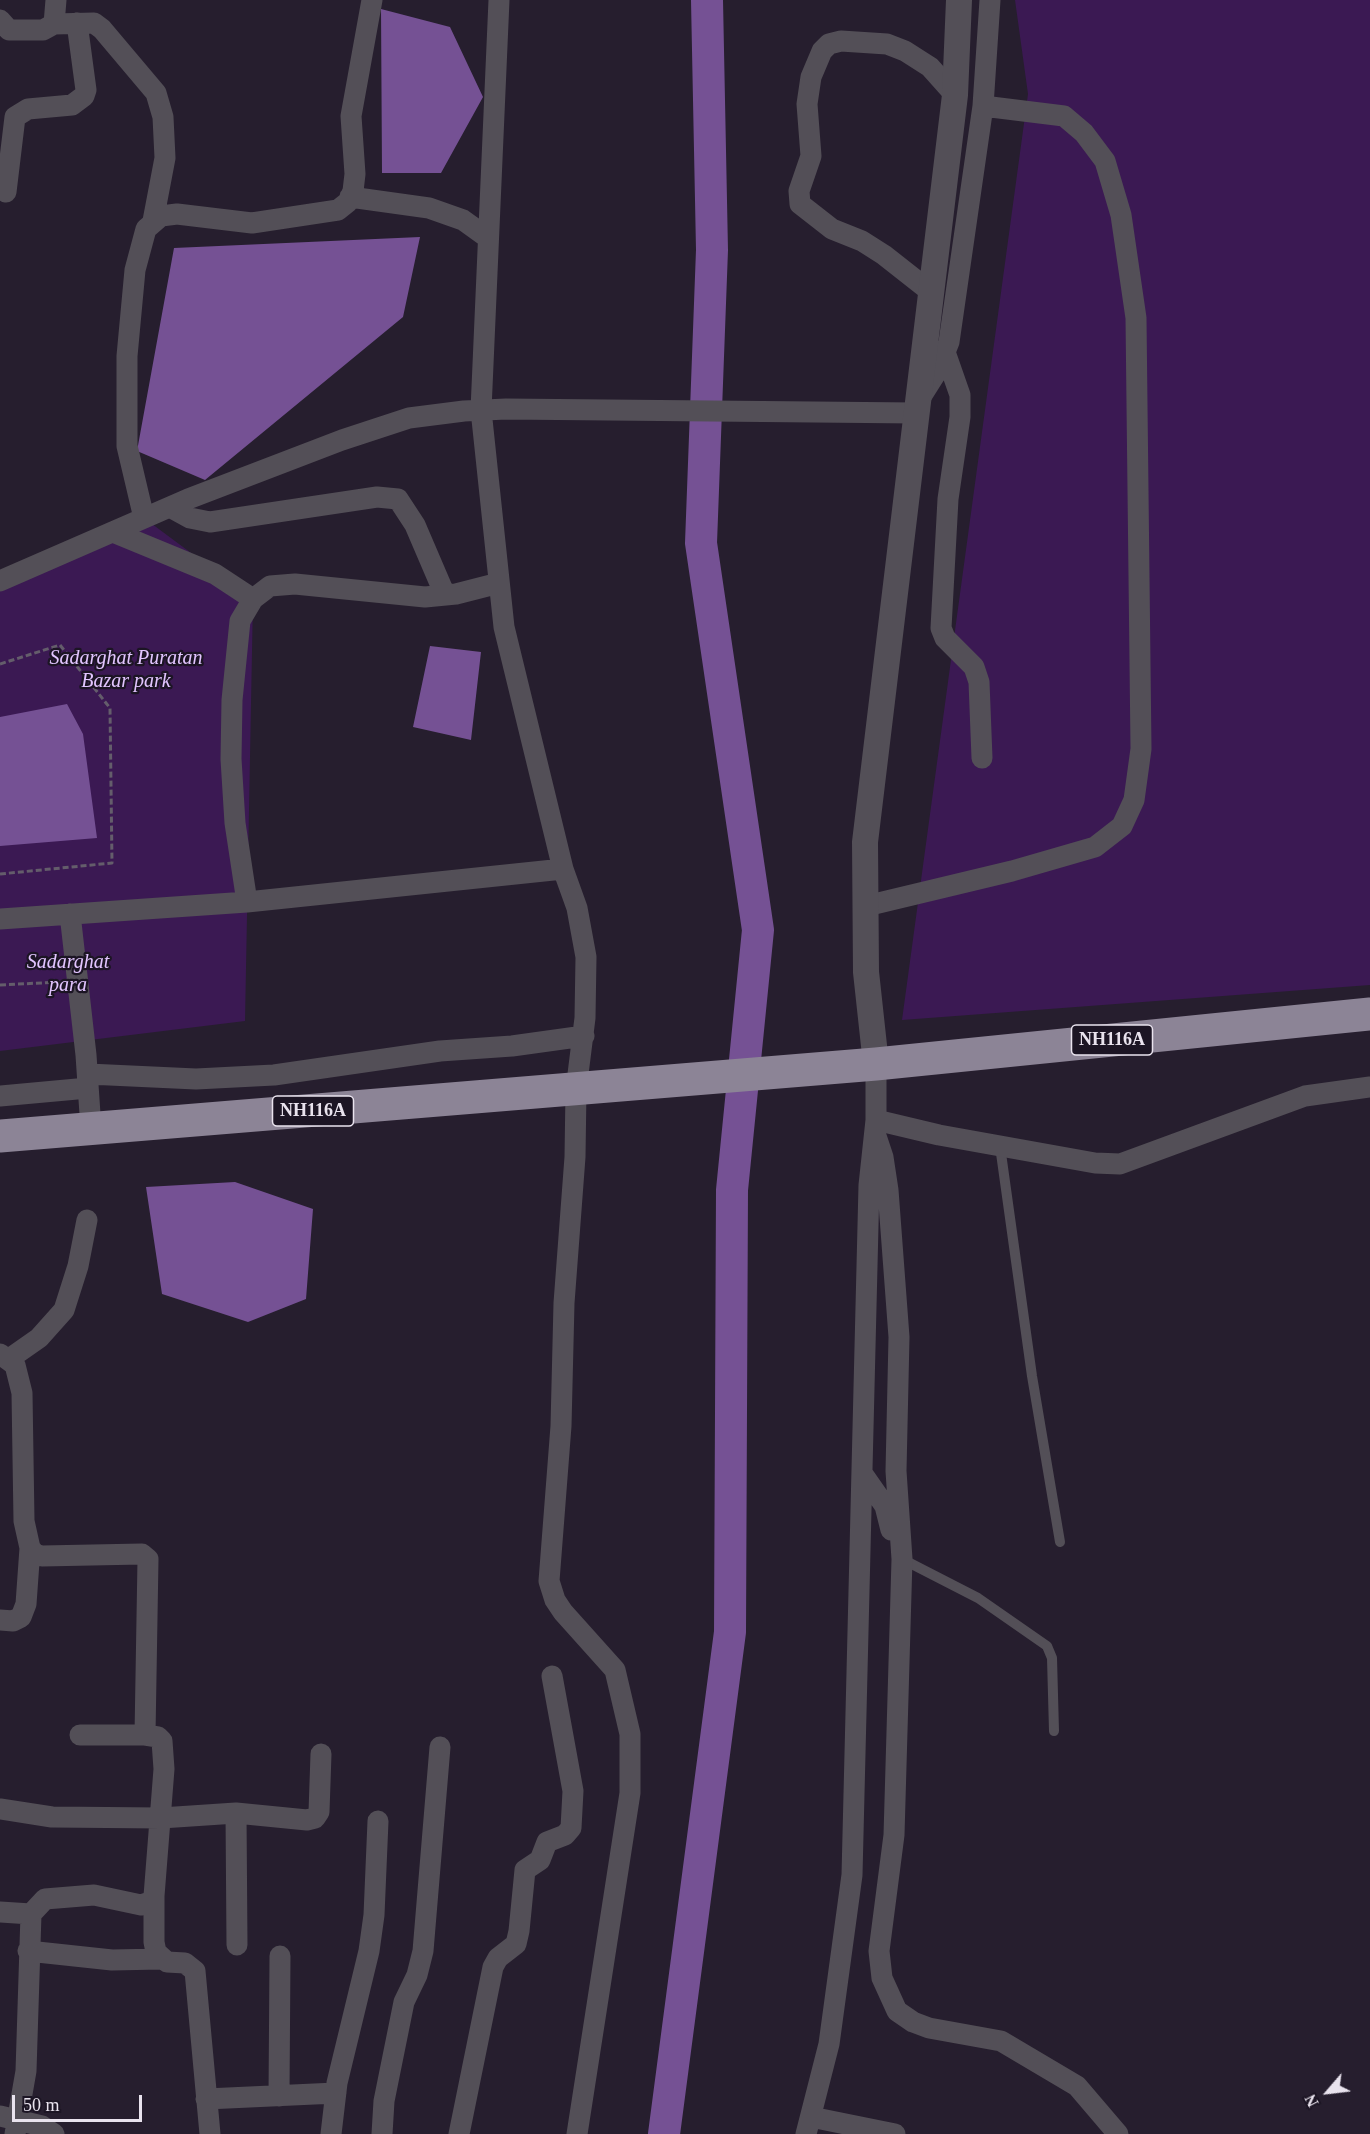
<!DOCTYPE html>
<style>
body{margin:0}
#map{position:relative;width:1370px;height:2134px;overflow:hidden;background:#261e2e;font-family:Georgia,serif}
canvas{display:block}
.north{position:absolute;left:1298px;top:2062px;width:60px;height:60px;-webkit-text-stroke:4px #1c1524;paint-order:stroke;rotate:242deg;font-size:16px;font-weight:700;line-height:24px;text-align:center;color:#e9e3ee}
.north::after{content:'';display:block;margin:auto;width:21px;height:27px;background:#e9e3ee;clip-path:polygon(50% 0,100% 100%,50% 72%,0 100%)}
.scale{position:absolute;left:12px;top:2095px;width:130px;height:27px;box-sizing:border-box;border:3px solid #e9e3ee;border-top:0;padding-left:8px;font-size:18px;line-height:21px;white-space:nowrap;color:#e9e3ee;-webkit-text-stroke:4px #1c1524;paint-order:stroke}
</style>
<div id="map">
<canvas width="1370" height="2134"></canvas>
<div class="north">N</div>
<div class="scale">50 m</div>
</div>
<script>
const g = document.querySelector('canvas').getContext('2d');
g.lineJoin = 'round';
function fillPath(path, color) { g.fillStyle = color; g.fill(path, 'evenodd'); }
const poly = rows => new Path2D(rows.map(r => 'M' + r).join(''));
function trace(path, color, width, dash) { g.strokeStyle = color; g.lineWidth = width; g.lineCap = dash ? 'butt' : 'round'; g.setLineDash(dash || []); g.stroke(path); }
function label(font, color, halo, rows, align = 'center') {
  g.font = font + ' Georgia,serif'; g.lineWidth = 4.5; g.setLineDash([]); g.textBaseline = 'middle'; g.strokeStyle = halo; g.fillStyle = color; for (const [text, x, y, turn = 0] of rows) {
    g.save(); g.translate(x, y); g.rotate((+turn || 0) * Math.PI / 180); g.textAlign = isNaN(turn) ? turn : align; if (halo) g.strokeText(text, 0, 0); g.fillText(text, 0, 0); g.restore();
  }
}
const green = poly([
 [1015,0,1370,0,1370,985,902,1020,1028,94],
 [144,518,253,599,245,1021,0,1051,0,584]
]);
const water = poly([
 [381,9,450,27,483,97,441,173,382,173],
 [420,237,403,317,205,480,137,451,174,248],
 [430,646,481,652,471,740,413,727],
 [67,704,83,734,97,838,0,846,0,717],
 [235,1182,313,1209,306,1299,248,1322,162,1294,146,1187]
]);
const river = poly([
 [664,2134,730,1632,732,1190,758,930,701,543,712,250,707,0]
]);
const path = poly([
 [0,664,60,645,110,708,112,863,0,874],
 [0,985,60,982]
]);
const service = poly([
 [1000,1146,1032,1376,1060,1542],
 [902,1559,978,1598,1047,1646,1052,1658,1054,1731]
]);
const minor = poly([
 [499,0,481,410,504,627,563,869,577,908,586,957,585,1018,576,1090,575,1157,564,1303,561,1426,549,1581,555,1600,563,1612,615,1670,630,1734,630,1793,577,2134],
 [0,20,9,30,43,30,54,24,56,0],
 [54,24,94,23,102,29,156,93,163,117,165,158,153,221],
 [6,192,15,117,28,109,72,105,84,96,86,90,77,23],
 [350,197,429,208,463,220,488,238],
 [931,292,884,255,862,241,832,229,800,204,799,191,811,156,807,104,811,77,822,51,829,44,841,41,887,44,905,51,930,67,955,95],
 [945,352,960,395,960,417,948,499,941,628,945,638,974,667,979,682,982,758],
 [919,400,938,370,949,342,983,106,990,0],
 [170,507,190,518,210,522,377,497,398,499,415,525,445,595],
 [144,518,127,446,127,356,135,270,146,229,161,216,177,214,252,223,338,210,348,202,353,191,355,174,351,116,372,0],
 [113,532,215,574,253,599],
 [0,581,188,499,342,440,409,418,464,411,506,409,916,413],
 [247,902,235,823,231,759,232,700,240,621,253,599,270,586,295,584,425,597,456,594,499,583],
 [866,906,1012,871,1095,847,1122,826,1134,800,1141,749,1136,318,1121,215,1105,161,1084,133,1064,116,983,106],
 [70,914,86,1055,91,1129],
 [0,919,247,902,563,869],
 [88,1074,196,1079,274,1075,440,1051,512,1046,584,1036],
 [0,1096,88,1088],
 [876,1120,939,1135,1095,1163,1120,1164,1305,1096,1370,1087],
 [875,1133,883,1157,888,1190,899,1337,896,1471,902,1559,894,1835,879,1951,882,1978,897,2011,913,2022,929,2028,1001,2041,1077,2086,1118,2134],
 [0,1354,15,1365,22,1393,24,1521,30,1548,35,1554,42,1556,142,1554,148,1559,145,1735],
 [9,1359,39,1338,64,1310,78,1266,87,1220],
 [862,1473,885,1506,891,1530],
 [0,1620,13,1621,21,1617,26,1604,30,1548],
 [0,1809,52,1817,161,1818,236,1813,307,1820,315,1818,319,1812,321,1754],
 [236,1813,237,1945],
 [154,1896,154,1942,156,1952,167,1962,185,1963,195,1971,210,2134],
 [0,1912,31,1914],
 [28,1951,112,1960,161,1959],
 [279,2096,280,1956],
 [206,2099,336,2093],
 [0,2116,42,2126,54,2134],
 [811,2117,895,2134],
 [15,2134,26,2071,31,1914,45,1899,94,1895,141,1905,150,1902,154,1896,164,1769,162,1741,158,1737,145,1735,80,1735],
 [331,2134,337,2083,369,1951,374,1915,378,1821],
 [382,2134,384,2101,404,2002,417,1975,423,1951,440,1747],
 [459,2134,493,1967,498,1958,516,1944,519,1931,525,1870,540,1860,547,1842,565,1835,571,1828,573,1791,552,1676],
 [806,2134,829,2044,852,1875,869,1185,876,1120,876,1064]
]);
const tertiary = poly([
 [876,1064,866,972,865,842,955,95,959,0]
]);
const trunk = poly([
 [0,1136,876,1064,1370,1014]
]);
const shields = [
 [1112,1040,81],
 [313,1111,81]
];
const shieldNames = [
 ["NH116A",1112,1040],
 ["NH116A",313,1111]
];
const parkNames = [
 ["Sadarghat Puratan",126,659],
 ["Bazar park",126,682],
 ["Sadarghat",68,963],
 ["para",68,986]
];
fillPath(green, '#3b1953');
fillPath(water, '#755194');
trace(river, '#755194', 32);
trace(path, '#645d6b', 3, [6, 3]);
trace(service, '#534f57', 10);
trace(minor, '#534f57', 21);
trace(tertiary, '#534f57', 26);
trace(trunk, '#8c8496', 33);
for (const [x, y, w] of shields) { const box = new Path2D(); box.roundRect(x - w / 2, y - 15, w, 30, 4.5); g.fillStyle = '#1c1524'; g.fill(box); trace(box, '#e9e3ee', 1.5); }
label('bold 18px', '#e9e3ee', null, shieldNames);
label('italic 20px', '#e2c5ff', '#1c1524', parkNames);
</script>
